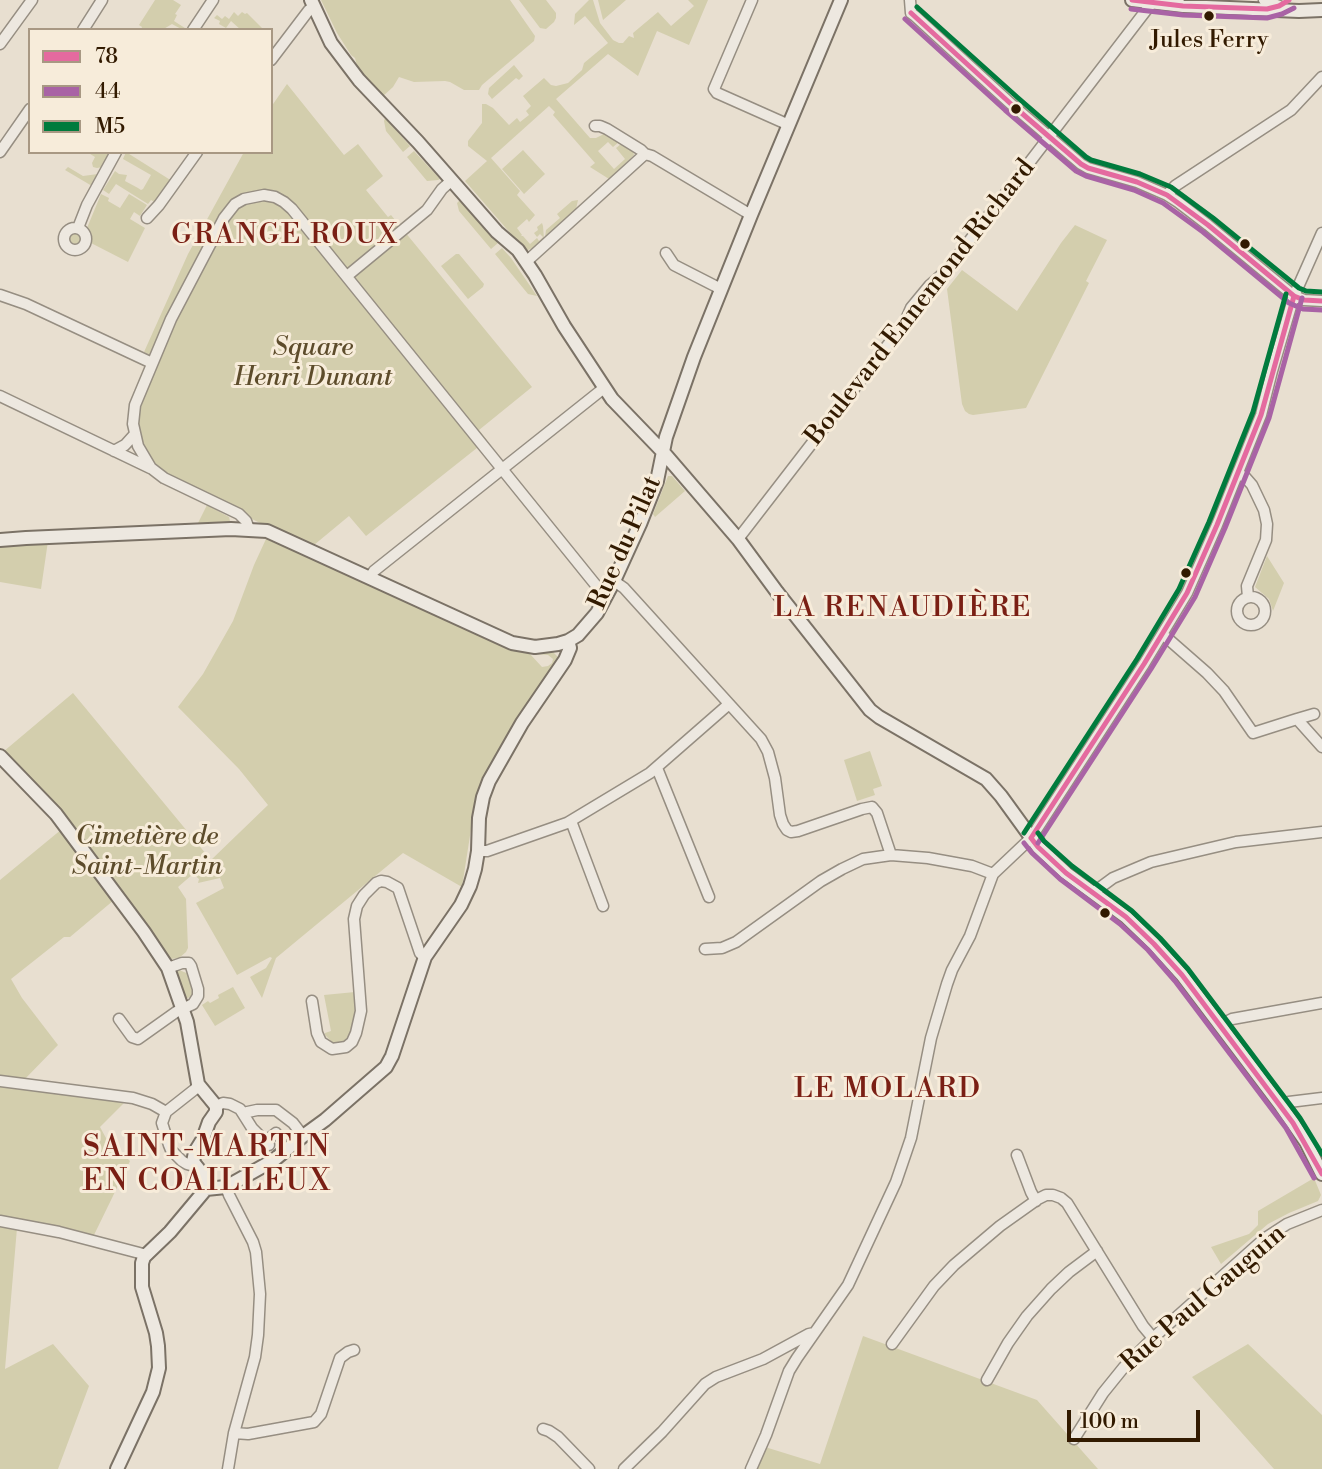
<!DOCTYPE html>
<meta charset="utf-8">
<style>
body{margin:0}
#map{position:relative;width:1322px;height:1469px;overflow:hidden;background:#e8dfd0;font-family:"Libre Bodoni",serif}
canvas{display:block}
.legend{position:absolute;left:28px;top:28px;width:245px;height:126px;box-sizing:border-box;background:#f7ecda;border:2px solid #a89883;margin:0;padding:9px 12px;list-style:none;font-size:21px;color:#321a00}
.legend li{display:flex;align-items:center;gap:14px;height:35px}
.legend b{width:35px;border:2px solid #a89883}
.scale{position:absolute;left:1067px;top:1410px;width:133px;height:32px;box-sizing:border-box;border:4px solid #321a00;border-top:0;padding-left:9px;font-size:21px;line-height:24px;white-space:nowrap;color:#321a00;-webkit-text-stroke:5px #f7ecda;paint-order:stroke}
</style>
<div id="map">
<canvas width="1322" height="1469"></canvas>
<ul class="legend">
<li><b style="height:9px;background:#e46a9f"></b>78</li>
<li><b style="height:9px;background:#a963a5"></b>44</li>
<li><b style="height:9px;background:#007b3d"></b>M5</li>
</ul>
<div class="scale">100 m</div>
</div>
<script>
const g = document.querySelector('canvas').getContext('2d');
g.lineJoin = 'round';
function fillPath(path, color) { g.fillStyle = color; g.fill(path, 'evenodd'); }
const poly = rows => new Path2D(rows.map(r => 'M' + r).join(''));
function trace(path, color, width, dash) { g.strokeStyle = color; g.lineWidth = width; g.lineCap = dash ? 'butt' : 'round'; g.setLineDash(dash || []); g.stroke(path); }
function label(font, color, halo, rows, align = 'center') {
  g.font = font + ' "Libre Bodoni",serif'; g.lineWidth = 6; g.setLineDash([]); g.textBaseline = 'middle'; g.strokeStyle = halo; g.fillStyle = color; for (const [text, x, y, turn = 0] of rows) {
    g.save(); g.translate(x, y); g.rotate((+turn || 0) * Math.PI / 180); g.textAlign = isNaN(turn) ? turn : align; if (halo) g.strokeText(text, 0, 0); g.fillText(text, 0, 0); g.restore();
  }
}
const green = poly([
 [155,0,173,0,181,5,175,14,177,15,174,21,188,30,183,30,172,24,162,30,141,30,142,27,139,25],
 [321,0,510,0,535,36,534,41,482,85,479,90,464,90,450,82,445,81,414,82,399,77,393,87,382,97,357,66,355,58,351,55,337,33],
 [519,0,546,0,556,13,556,18,554,22,546,29,540,28],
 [589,0,593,0,600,23,613,40,619,43,623,43,629,36,634,38,633,33,658,12,671,26,694,6,688,0,708,0,689,45,657,31,638,76,608,54,556,99,590,138,596,138,604,134,619,142,613,147,608,142,598,151,614,169,625,159,616,148,621,144,633,151,634,155,609,179,590,167,595,163,553,115,555,112,549,106,491,158,520,191,517,195,535,215,529,222,527,219,517,228,522,235,521,236,523,236,530,244,537,238,539,241,543,237,540,234,537,237,534,233,538,230,537,227,542,223,543,226,544,239,533,248,528,250,525,250,465,181,487,161,468,146,468,141,482,123,482,104,486,104,493,108,509,125,517,118,520,122,529,115,526,111,531,106,523,96,544,78,551,85,556,86,568,83,582,70,584,63,608,43,585,16,574,25,575,14],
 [598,0,626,0,603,20],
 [234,12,238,16,242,12,245,14,247,13,264,30,241,30,231,21,226,28,219,24,220,21,214,18,217,15,222,19,225,16,229,19],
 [514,65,523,76,519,80,516,78,492,99,488,94,489,88],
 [287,84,344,155,358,144,383,176,366,190,388,217,391,215,532,387,479,430,487,440,366,536,349,516,314,545,281,530,268,527,168,477,154,465,145,454,136,428,140,400,158,359,144,352,188,254,244,152,271,152,271,107],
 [385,118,410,146,403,152,386,131,384,121],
 [523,150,545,174,524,194,502,169],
 [414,151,440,179,438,180,427,181,407,157],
 [87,152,110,152,103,167,97,168,93,167,92,163,95,157],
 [126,152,172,181,156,203,151,200,148,204,116,184,109,194,103,190,115,171,119,174,127,175,125,181,138,188,141,190,143,189,151,175,123,159],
 [68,167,83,176,98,174,92,186,65,170],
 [101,194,109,198,108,201,120,208,129,194,147,205,140,216,134,212,130,219,145,228,128,262,91,243,90,234,87,228],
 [460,200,498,243,491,249,459,211,457,203],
 [578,200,576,209,545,237,546,230,560,218,557,214,572,201],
 [1075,225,1107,240,1086,281,1089,283,1026,408,973,415,969,414,965,411,962,404,947,289,962,270,1017,311,1061,243],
 '67 239a8 8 0 1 1 16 0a8 8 0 1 1-16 0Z',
 [502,248,511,258,537,296,528,294,495,254],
 [456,254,459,254,484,284,483,287,468,299,441,266],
 [668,476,672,476,685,491,655,517,653,514],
 [207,505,229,517,230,521,227,524,197,525],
 [266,539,414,603,490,641,530,654,542,667,548,666,552,663,553,659,548,655,536,654,537,652,552,651,558,657,556,664,545,677,487,771,476,797,462,887,403,853,276,958,262,998,250,977,266,968,272,958,270,957,237,975,196,903,224,888,220,878,198,883,199,879,193,874,178,887,186,899,188,948,186,952,179,958,171,959,166,956,3,752,73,693,211,860,268,805,239,769,178,707,203,674,233,621,254,565],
 [48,541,41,589,0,582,0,545],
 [1267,556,1284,583,1273,611,1269,599,1255,587],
 [870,751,882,786,873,789,875,795,857,801,844,760],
 [62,829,114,900,70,937,64,937,11,979,22,998,58,1045,23,1081,0,1078,0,880],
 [179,970,189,974,191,980,192,995,188,998,184,998,175,972],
 [233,987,245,1008,215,1026,202,1005,208,1001,210,1003,219,998,218,995],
 [355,992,357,1013,352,1034,343,1042,333,1043,325,1035,325,1033,331,1031,324,995],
 [0,1085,127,1100,100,1127,106,1138,130,1161,94,1235,0,1217],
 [1314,1178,1321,1195,1318,1201,1289,1213,1268,1224,1221,1264,1211,1247,1249,1234,1258,1225,1258,1211],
 [0,1226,17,1228,5,1369,53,1344,89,1386,58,1469,0,1469],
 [863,1336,1037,1400,1098,1469,747,1469,765,1447,820,1464],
 [1248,1344,1322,1415,1322,1469,1274,1469,1192,1377]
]);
const street = poly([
 [752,0,714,89,717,93,789,125],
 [910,0,911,13,915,16,1011,104,1081,164,1088,168,1137,182,1167,195,1178,202,1208,225,1294,296,1304,300,1322,301],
 [1264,0,1279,6],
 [83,30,102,0],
 [193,30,213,0],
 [0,44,32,0],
 [271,60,309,10,314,7],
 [595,126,600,126,607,129,641,150,645,154,652,156,751,215],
 [0,152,30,109],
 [1167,195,1175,186,1291,110,1322,77],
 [147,218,159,205,197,152],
 '64 239a11 11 0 1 1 22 0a11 11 0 1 1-22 0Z',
 [78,228,87,205,116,152],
 [666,253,674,265,721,289],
 [526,262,645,154],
 [347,276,427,210,442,189,451,181],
 [0,295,26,304,152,363],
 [0,396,150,468],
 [114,451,125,445,134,435],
 [1238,474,1245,477,1252,485,1264,510,1267,524,1266,540,1247,586,1248,597],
 [249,529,246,521,239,514,164,478,151,468,138,446,133,424,135,405,171,319,224,218,235,204,244,199,264,195,275,197,284,202,292,209,599,589,607,593],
 [738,539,904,324,911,308,930,285,947,270,1154,0],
 [370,577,374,571,604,388],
 [614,581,624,588,761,739,768,752,775,778,780,815,783,824,787,830,791,832,798,831,862,809,872,807,877,813,891,855],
 '1237 611a14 14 0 1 1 28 0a14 14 0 1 1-28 0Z',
 [1167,638,1207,673,1224,691,1253,733,1297,719,1322,747],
 [1297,719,1314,714],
 [657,768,709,897],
 [571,821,603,906],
 [478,851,487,851,567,823,650,773,729,704],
 [1094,892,1113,878,1151,862,1236,842,1322,832],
 [705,949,722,948,736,942,821,881,842,869,863,859,891,855,928,858,972,866,993,874],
 [312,1001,317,1033,321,1042,332,1049,346,1047,352,1042,356,1033,361,1011,354,919,357,906,364,895,376,883,381,881,387,882,398,888,420,953,425,957],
 [119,1019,132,1037,138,1039,176,1012,193,1004,198,996,198,989,191,966,189,963,182,963,168,968],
 [1220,1025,1232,1019,1322,1003],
 [0,1081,133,1098,152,1104,166,1112],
 [216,1106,223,1103,230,1104,240,1109,252,1128,269,1145],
 [1281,1106,1289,1102,1322,1098],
 [243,1113,257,1110,276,1110,293,1123,303,1136],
 [266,1141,276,1133],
 [1017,1155,1031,1192,1036,1201],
 [194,1166,187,1164,182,1161,171,1150,169,1145,162,1123,166,1112,199,1086],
 [226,1187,229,1195,253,1242,256,1252,260,1294,258,1335,255,1357,234,1433,228,1469],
 [0,1221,59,1232,147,1255],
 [892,1344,934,1286,954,1265,1000,1226,1038,1199,1046,1195,1053,1195,1061,1198,1067,1203,1143,1326,1153,1338],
 [987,1380,1008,1343,1027,1316,1051,1289,1069,1272,1097,1251],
 [543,1429,549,1431,558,1437,589,1469],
 [234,1433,248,1434,314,1422,321,1414,340,1358,348,1352,354,1350],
 [1074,1439,1103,1393,1124,1367,1153,1338,1264,1239,1287,1224,1322,1210],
 [624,1469,662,1432,705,1384,716,1377,763,1359,809,1334,814,1333],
 [751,1469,766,1435,789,1371,797,1358,848,1285,896,1182,911,1138,931,1038,947,984,952,970,970,936,993,874,1031,838,1144,664,1187,593,1217,525,1261,415,1272,371,1294,296,1322,233]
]);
const secondary = poly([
 [311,0,331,43,359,80,418,142,497,232,518,250,535,275,564,326,612,399,664,453,738,539,777,592,870,710,879,717,986,779,1001,796,1038,847,1066,873,1126,917,1154,944,1182,975,1281,1106,1306,1142,1322,1174],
 [1132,0,1183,6,1299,11,1322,10],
 [0,540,26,538,231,529,267,531,512,643,535,647,558,644,568,641,578,635,597,613,614,581,640,524,657,481,666,437,694,357,751,215,841,0],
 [0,756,56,814,144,932,168,968,187,1022,198,1084,216,1106,216,1112,209,1122,203,1139,195,1152,193,1162,205,1177,206,1189],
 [206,1189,226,1187,274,1160,303,1136,325,1120,386,1067,392,1056,425,957,461,905,470,886,475,869,478,851,479,818,483,797,489,781,522,723,565,660,570,648,568,641],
 [117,1469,153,1392,159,1368,158,1346,156,1333,142,1287,142,1263,144,1257,170,1232,206,1189]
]);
const bus1 = poly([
 [1132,0,1183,6,1267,9,1279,6,1289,0],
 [911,13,1011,104,1081,164,1088,168,1137,182,1167,195,1208,225,1294,296,1304,300,1322,301],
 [1031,838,1144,664,1187,593,1217,525,1261,415,1294,296],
 [1031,838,1038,847,1066,873,1126,917,1154,944,1182,975,1293,1123,1322,1174]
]);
const bus2 = poly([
 [1131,9,1183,15,1267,18,1282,14,1294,8],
 [905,19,1005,110,1076,171,1086,176,1134,190,1163,203,1203,232,1289,303,1303,309,1322,310],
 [1024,843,1032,853,1060,879,1120,924,1148,950,1175,981,1286,1128,1314,1178],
 [1038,843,1151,669,1195,597,1225,528,1269,418,1302,298]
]);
const bus3 = poly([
 [917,7,1017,97,1086,157,1091,160,1140,174,1171,187,1213,218,1299,288,1306,291,1322,292],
 [1024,833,1137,659,1179,589,1209,522,1253,412,1286,294],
 [1038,833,1044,841,1072,866,1132,911,1160,938,1188,969,1300,1118,1322,1154]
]);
const markers = [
 [1209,16,6,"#321a00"],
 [1016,109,6,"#321a00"],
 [1245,244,6,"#321a00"],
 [1186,573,6,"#321a00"],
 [1105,913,6,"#321a00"]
];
const busNames = [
 ["Jules Ferry",1209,41]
];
const streetNames = [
 ["Boulevard Ennemond Richard",921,303,-52],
 ["Rue du Pilat",626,543,-66],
 ["Rue Paul Gauguin",1204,1299,-41]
];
const parkNames = [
 ["Square",313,349],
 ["Henri Dunant",313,379],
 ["Cimetière de",147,838],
 ["Saint-Martin",147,868]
];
const neighbourhoodNames = [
 ["GRANGE ROUX",285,236],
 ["LA RENAUDIÈRE",903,609],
 ["LE MOLARD",888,1090]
];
const quarterNames = [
 ["SAINT-MARTIN",207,1149],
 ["EN COAILLEUX",207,1183]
];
fillPath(green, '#d3cead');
trace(street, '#968e82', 13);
trace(secondary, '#7b7266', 16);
trace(street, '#ede8e0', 10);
trace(secondary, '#ede8e0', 12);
trace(bus1, '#e46a9f', 5);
trace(bus2, '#a963a5', 5);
trace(bus3, '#007b3d', 5);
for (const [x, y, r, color] of markers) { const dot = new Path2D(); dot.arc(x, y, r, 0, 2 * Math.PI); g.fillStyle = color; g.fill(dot); trace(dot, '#f7ecda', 2.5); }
label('24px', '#321a00', '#f7ecda', busNames);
label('26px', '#321a00', '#f7ecda', streetNames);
label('italic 26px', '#5d4c2b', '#f7ecda', parkNames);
g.letterSpacing = '2px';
label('28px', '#7a1f14', '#f7ecda', neighbourhoodNames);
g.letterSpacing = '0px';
g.letterSpacing = '2px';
label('30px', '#7a1f14', '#f7ecda', quarterNames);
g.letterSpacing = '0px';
</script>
